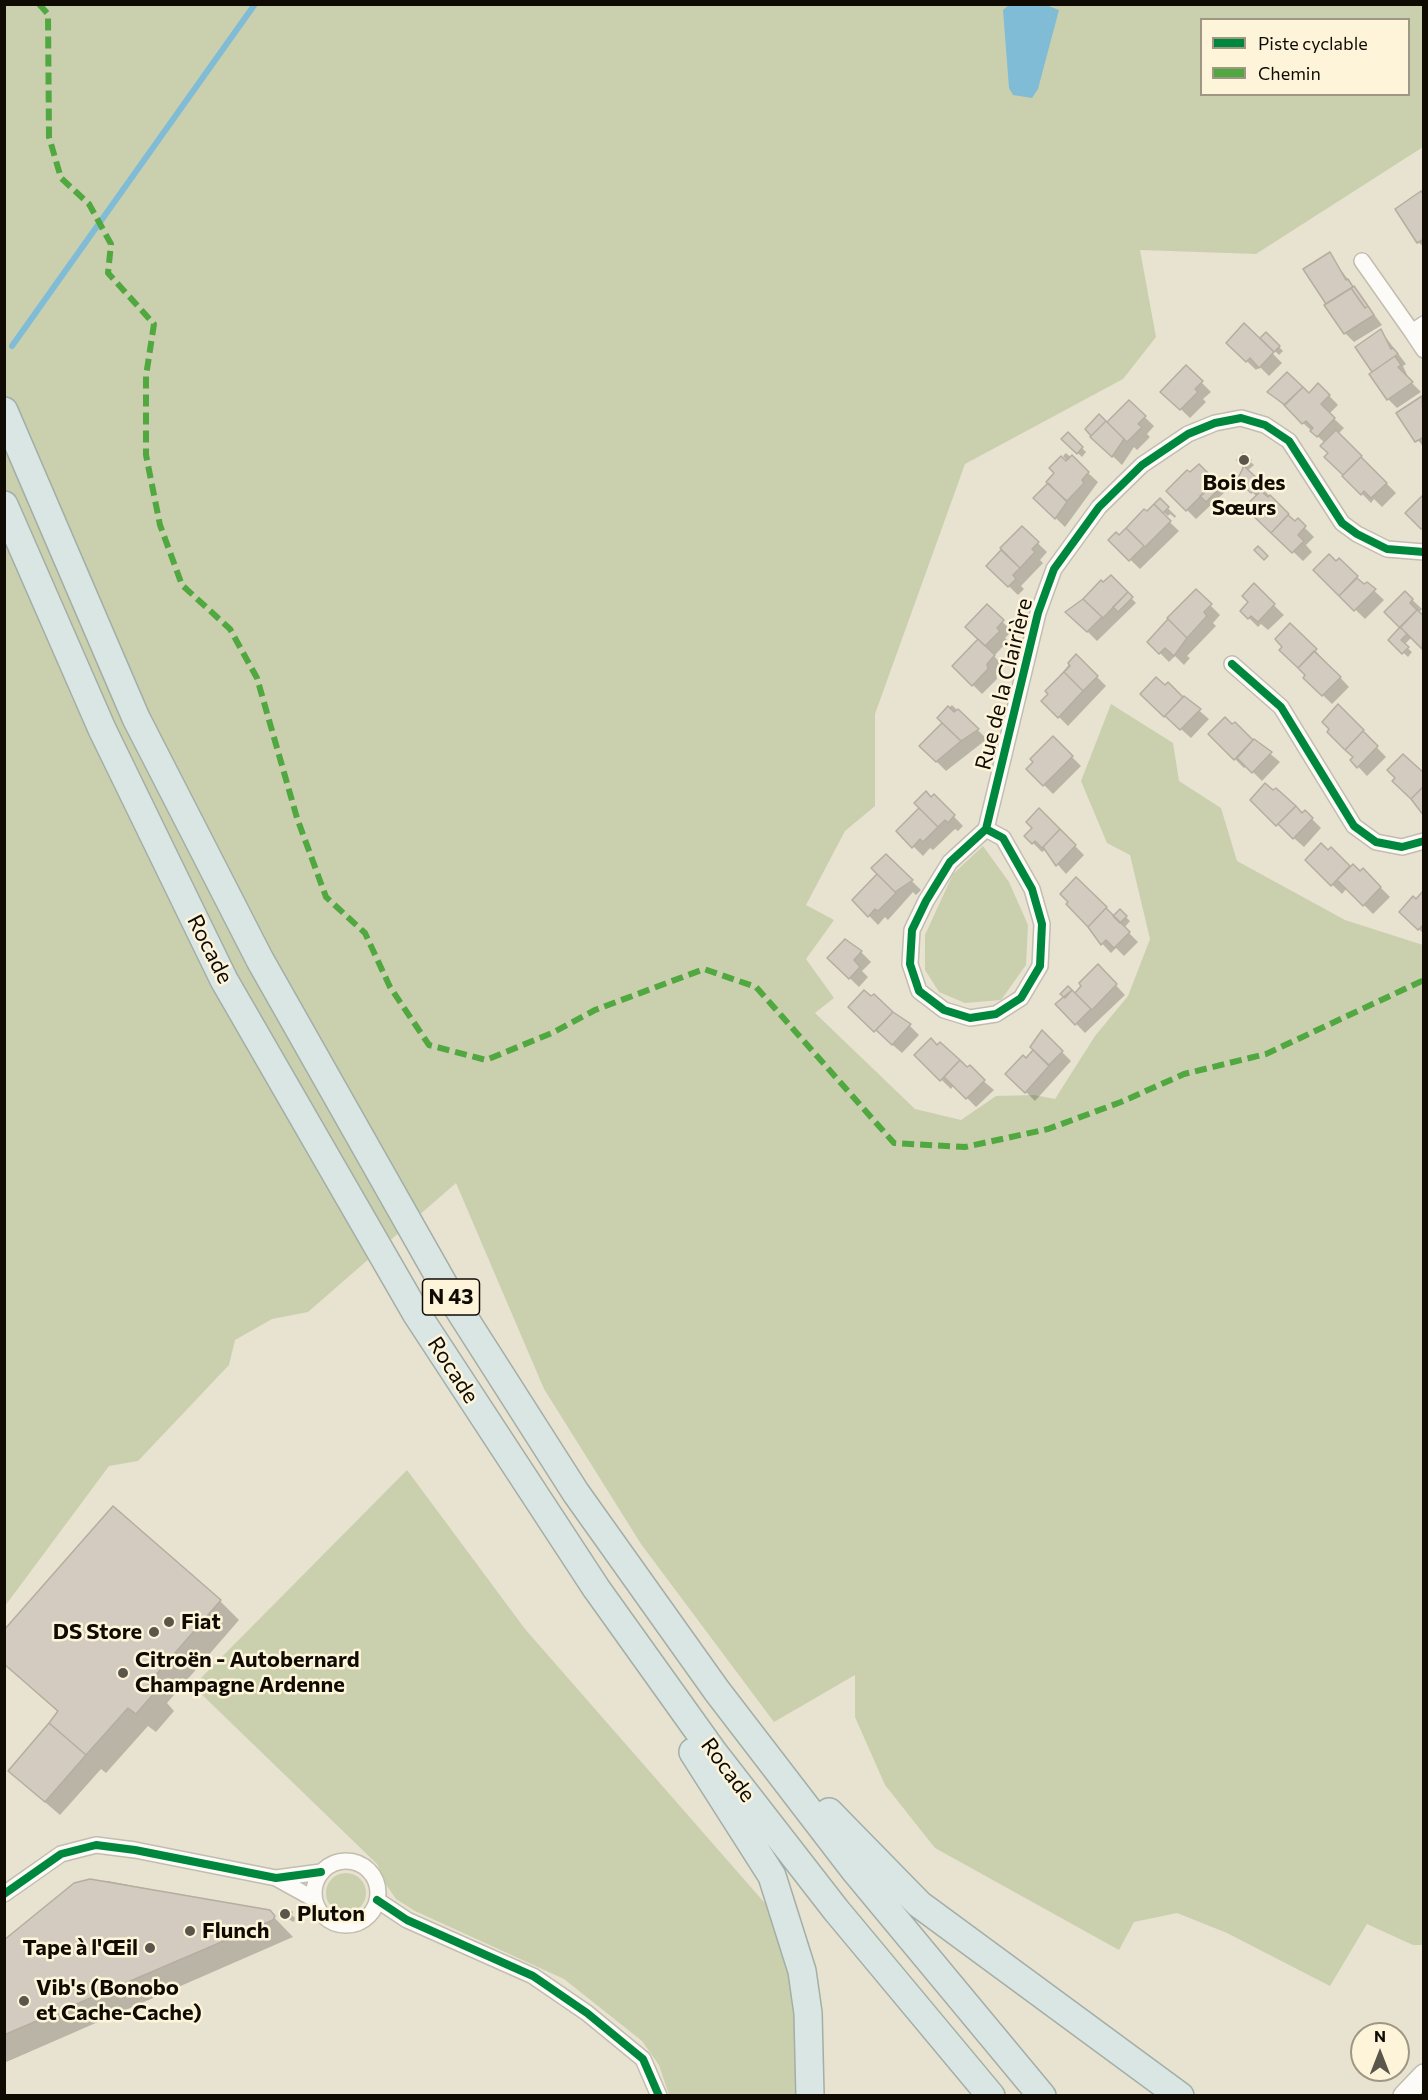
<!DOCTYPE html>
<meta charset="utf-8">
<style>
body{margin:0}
#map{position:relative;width:1428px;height:2100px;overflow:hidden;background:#e8e2d0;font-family:Commissioner,sans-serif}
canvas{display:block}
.frame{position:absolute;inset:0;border:6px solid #0f0b03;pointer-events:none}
.legend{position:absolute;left:1200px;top:18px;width:210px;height:78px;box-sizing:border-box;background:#fdf4da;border:2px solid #9e9784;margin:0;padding:8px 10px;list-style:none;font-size:18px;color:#0f0b03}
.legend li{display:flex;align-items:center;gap:12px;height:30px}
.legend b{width:30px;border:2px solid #9e9784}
.north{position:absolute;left:1350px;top:2022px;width:60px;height:60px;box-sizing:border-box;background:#fdf4da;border:2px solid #9e9784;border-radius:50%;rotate:0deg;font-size:16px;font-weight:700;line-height:24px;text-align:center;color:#0f0b03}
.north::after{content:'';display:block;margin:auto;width:21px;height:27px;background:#5b564b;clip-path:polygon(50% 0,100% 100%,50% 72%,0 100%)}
</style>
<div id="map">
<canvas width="1428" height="2100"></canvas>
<div class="frame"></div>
<ul class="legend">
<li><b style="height:8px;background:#00873e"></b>Piste cyclable</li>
<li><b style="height:8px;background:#51a840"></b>Chemin</li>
</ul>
<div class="north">N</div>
</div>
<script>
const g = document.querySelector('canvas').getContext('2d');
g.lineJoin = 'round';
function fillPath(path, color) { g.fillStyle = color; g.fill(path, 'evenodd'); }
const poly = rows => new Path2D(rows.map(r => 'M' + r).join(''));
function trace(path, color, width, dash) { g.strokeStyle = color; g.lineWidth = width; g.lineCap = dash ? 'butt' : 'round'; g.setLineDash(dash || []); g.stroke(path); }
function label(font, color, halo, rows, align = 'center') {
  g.font = font + ' Commissioner,sans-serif'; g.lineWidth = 5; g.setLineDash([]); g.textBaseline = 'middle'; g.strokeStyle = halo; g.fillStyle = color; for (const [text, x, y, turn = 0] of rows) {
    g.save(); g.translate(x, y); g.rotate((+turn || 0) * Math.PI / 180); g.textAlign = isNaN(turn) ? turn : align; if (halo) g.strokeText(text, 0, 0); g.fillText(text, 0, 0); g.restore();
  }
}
const green = poly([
 [5,5,1423,5,1423,147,1256,254,1140,250,1156,337,1123,379,965,464,875,714,875,806,845,831,806,905,834,920,806,959,834,998,815,1013,915,1109,961,1120,996,1096,1034,1095,1055,1099,1095,1036,1128,996,1150,939,1130,855,1107,843,1081,781,1111,704,1173,743,1179,781,1221,808,1237,861,1345,920,1423,945,1423,1945,1413,1945,1367,1924,1330,1986,1227,1933,1177,1913,1134,1922,1119,1950,935,1848,885,1785,855,1717,855,1675,774,1722,641,1544,544,1389,456,1183,308,1312,272,1319,235,1340,229,1365,138,1461,109,1466,5,1606],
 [1202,20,1408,20,1408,94,1202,94],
 [983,846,1009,882,1028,925,1026,965,1001,1000,965,1003,939,992,925,970,925,935,953,874],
 [407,1470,525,1629,777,1917,795,1972,796,2095,669,2095,659,2065,642,2041,564,1979,415,1911,396,1899,385,1883,377,1864,193,1686],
 '326 1893a20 20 0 1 1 40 0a20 20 0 1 1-40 0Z'
]);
const water = poly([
 [1009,5,1046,5,1059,10,1038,89,1032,98,1013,95,1009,88,1003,10]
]);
const shadow = poly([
 [1424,196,1424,247,1418,242],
 [1329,254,1382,325,1354,342,1345,333],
 [1244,325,1282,363,1269,376,1260,367,1256,370,1228,343],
 [1381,331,1406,364,1403,366,1410,381,1421,392,1397,408,1388,399,1357,347],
 [1266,334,1283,351,1279,355,1262,338],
 [1186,367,1211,392,1203,399,1206,402,1190,418,1163,392],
 [1319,385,1338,405,1329,414,1344,428,1338,434,1396,493,1382,507,1374,499,1371,503,1326,457,1329,453,1325,443,1269,392,1309,395],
 [1424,397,1424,448,1398,413],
 [1129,402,1154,426,1147,434,1150,437,1137,450,1134,447,1122,465,1093,437],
 [1068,434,1086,452,1082,457,1063,439],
 [1066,453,1098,482,1065,527,1035,498,1067,461,1063,456],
 [1243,455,1254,465,1247,471,1265,488,1263,489,1295,523,1298,521,1314,537,1306,545,1312,552,1303,561,1246,507,1257,497,1239,479,1245,466,1239,460],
 [1199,466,1225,492,1196,519,1168,491],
 [1160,501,1176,516,1175,518,1170,514,1168,516,1157,506,1155,508,1179,531,1140,569,1110,540,1119,537,1144,511,1147,514],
 [1022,528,1047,552,1040,560,1043,563,1021,586,1024,589,1018,595,988,566],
 [1336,563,1348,569,1364,586,1367,584,1384,600,1365,619,1315,570],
 [1111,578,1136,603,1097,641,1068,612,1073,606,1076,608],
 [1254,586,1284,615,1268,630,1261,624,1258,627,1242,611,1250,602],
 [1196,591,1220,615,1213,623,1216,626,1187,656,1190,658,1184,665,1175,656,1169,662,1149,642],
 [1405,593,1422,609,1418,613,1424,618,1424,649,1412,637,1404,645,1412,652,1408,657,1390,640,1402,628],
 [987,607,1012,631,1005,638,1008,641,994,656,1003,666,996,673,997,679,982,694,954,666,980,639],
 [1300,634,1349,687,1332,704,1305,678,1307,676],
 [1076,656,1106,686,1068,726,1043,701,1050,694,1047,691],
 [1168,684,1209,719,1191,738,1142,694],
 [952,705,987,739,946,771,921,746,944,723,939,718],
 [1338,707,1386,757,1367,776,1352,760,1355,757],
 [1235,724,1280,762,1262,781,1247,766,1244,768,1210,734],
 [1053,738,1081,766,1053,794,1028,769],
 [1276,790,1302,815,1305,812,1321,828,1304,847,1261,809],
 [934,796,963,826,958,831,955,829,933,850,930,848,923,856,898,831],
 [1039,810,1084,855,1066,874,1045,850,1042,852,1026,836,1034,828],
 [1331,849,1350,868,1360,873,1363,870,1390,897,1373,914,1347,888,1342,894,1307,860],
 [886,856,921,890,916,895,913,892,888,920,885,917,878,925,854,900,879,875],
 [1424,893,1424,934,1401,912],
 [1120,911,1130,921,1124,928,1138,942,1124,956,1116,948,1111,953,1095,936],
 [854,945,871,962,862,971,868,977,859,987,829,958],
 [1098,966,1125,995,1085,1033,1057,1004,1084,987],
 [874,996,901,1022,903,1019,919,1035,902,1053,859,1016],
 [1042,1032,1071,1061,1035,1101,1017,1083,1026,1060,1039,1040,1036,1037],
 [940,1044,994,1090,976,1107,954,1085,951,1089,916,1055],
 [220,1601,239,1620,167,1703,174,1711,156,1732,148,1726,106,1773,101,1769,60,1815,25,1785,59,1713,9,1668],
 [86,1880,108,1881,269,1912,293,1937,4,2063,4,1941],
 [291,1914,295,1918,294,1922,281,1916]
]);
const stream = poly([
 [12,346,255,4]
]);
const building = poly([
 [1421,191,1424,195,1424,239,1417,243,1395,209,1421,191],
 [1330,252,1346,280,1348,279,1353,287,1326,304,1303,269,1330,252],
 [1354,286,1368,306,1365,308,1351,288,1354,286],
 [1351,288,1365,308,1368,306,1374,315,1344,334,1324,305,1351,288],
 [1244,323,1274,352,1259,368,1250,358,1246,362,1226,343,1244,323],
 [1381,329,1391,349,1393,348,1398,354,1372,372,1355,347,1381,329],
 [1266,332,1280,346,1274,352,1260,338,1266,332],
 [1395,356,1401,365,1398,367,1413,382,1387,400,1369,374,1395,356],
 [1186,365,1203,381,1195,389,1198,392,1180,410,1160,392,1186,365],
 [1287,372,1303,387,1285,405,1267,392,1287,372],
 [1318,383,1330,395,1321,404,1335,418,1317,437,1310,431,1313,428,1306,421,1302,424,1284,405,1303,387,1309,393,1318,383],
 [1422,396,1424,437,1415,442,1396,413,1422,396],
 [1129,400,1146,416,1138,424,1142,427,1127,442,1107,422,1129,400],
 [1099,414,1106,421,1091,436,1085,429,1099,414],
 [1106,421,1124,439,1112,457,1090,437,1106,421],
 [1336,430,1362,456,1343,475,1324,457,1328,453,1320,446,1336,430],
 [1068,432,1083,447,1077,454,1061,439,1068,432],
 [1243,453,1251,460,1243,467,1237,460,1243,453],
 [1072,455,1089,472,1082,480,1084,483,1067,501,1046,482,1054,473,1049,468,1061,456,1066,461,1072,455],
 [1361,457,1387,483,1371,498,1364,491,1361,495,1342,476,1361,457],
 [1199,464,1216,481,1186,511,1166,491,1187,470,1190,472,1199,464],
 [1244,466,1262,483,1251,493,1237,480,1244,466],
 [1216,481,1221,487,1206,502,1200,496,1216,481],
 [1048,483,1067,502,1055,519,1033,498,1048,483],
 [1261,491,1268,497,1270,495,1289,514,1271,533,1244,507,1261,491],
 [1424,494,1424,527,1421,529,1405,513,1424,494],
 [1160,498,1169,507,1163,513,1154,504,1160,498],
 [1154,504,1171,521,1145,547,1126,528,1144,509,1147,511,1154,504],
 [1288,515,1295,521,1298,518,1306,526,1298,535,1304,541,1292,553,1271,533,1288,515],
 [1022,526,1039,542,1032,549,1035,552,1020,568,1000,548,1022,526],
 [1126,528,1144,546,1129,561,1108,540,1116,532,1119,535,1126,528],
 [1258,546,1268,556,1264,560,1254,550,1258,546],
 [1001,550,1020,568,1013,575,1016,579,1008,587,986,566,1001,550],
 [1329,554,1336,561,1339,558,1358,576,1339,596,1313,570,1329,554],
 [1111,575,1128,592,1103,618,1083,599,1101,580,1103,582,1111,575],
 [1357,578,1364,584,1367,582,1376,589,1354,611,1339,596,1357,578],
 [1254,583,1275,604,1258,622,1251,616,1248,619,1240,611,1248,602,1242,596,1254,583],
 [1196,589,1212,604,1204,612,1207,616,1187,638,1167,618,1196,589],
 [1405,591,1413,599,1410,603,1417,610,1400,628,1384,612,1405,591],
 [1128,592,1133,597,1118,612,1113,607,1128,592],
 [1083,599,1102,617,1087,632,1065,612,1083,599],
 [987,604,1004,620,997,628,1000,631,985,646,965,627,987,604],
 [1417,610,1424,616,1422,649,1400,627,1417,610],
 [1168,619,1187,638,1174,656,1165,648,1159,654,1147,642,1168,619],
 [1290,623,1317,649,1298,668,1279,650,1282,647,1275,639,1290,623],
 [1400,627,1407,634,1401,640,1409,647,1402,654,1388,640,1400,627],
 [978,639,995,655,987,664,988,669,972,686,952,666,978,639],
 [1314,651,1341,677,1322,696,1303,678,1305,675,1298,668,1314,651],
 [1076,654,1098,676,1083,691,1064,672,1070,666,1068,663,1076,654],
 [1064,672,1083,691,1058,718,1041,701,1048,694,1045,691,1064,672],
 [1156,677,1165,685,1168,682,1183,697,1164,717,1140,694,1156,677],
 [1184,696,1201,709,1180,730,1165,716,1184,696],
 [1338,704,1364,730,1345,750,1327,732,1329,729,1322,722,1338,704],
 [948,706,954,712,958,709,979,729,961,741,937,718,948,706],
 [1225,717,1232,724,1235,722,1253,740,1234,760,1208,734,1225,717],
 [942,723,961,741,936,762,919,746,942,723],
 [1363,731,1378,746,1357,768,1350,760,1353,757,1345,750,1363,731],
 [1053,736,1073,756,1043,786,1026,769,1033,762,1030,759,1053,736],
 [1254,739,1272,752,1252,773,1237,758,1254,739],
 [1403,754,1424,773,1424,786,1411,799,1392,781,1395,778,1387,770,1403,754],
 [1265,783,1273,790,1276,788,1296,806,1276,826,1250,800,1265,783],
 [1424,786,1424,816,1411,799,1424,786],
 [926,791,931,797,934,794,955,815,948,823,945,820,938,827,914,803,926,791],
 [1296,806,1302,813,1305,810,1313,818,1293,839,1278,824,1296,806],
 [919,808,938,827,923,842,920,839,912,848,896,831,919,808],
 [1039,808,1060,829,1042,848,1035,841,1032,844,1024,836,1032,828,1026,822,1039,808],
 [1060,829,1076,845,1056,866,1043,847,1060,829],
 [1321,843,1328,850,1331,847,1350,866,1331,886,1305,860,1321,843],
 [886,854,913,880,895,892,871,868,886,854],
 [1353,864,1360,871,1363,868,1381,887,1363,906,1337,880,1353,864],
 [877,874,896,893,878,911,875,909,868,917,852,900,877,874],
 [1076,877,1107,907,1088,927,1066,904,1068,902,1060,894,1076,877],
 [1423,891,1424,924,1418,930,1399,912,1413,896,1416,899,1423,891],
 [1106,908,1130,932,1114,948,1106,940,1101,945,1088,927,1106,908],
 [1120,909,1127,916,1120,923,1113,916,1120,909],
 [845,939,862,951,854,960,860,967,849,979,827,958,845,939],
 [1098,964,1117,984,1092,1010,1075,993,1081,986,1079,983,1098,964],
 [1068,986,1072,990,1065,998,1060,994,1068,986],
 [864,990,871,996,874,994,893,1012,874,1032,848,1007,864,990],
 [1072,990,1091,1009,1075,1025,1055,1004,1072,990],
 [893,1012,911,1024,892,1045,876,1030,893,1012],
 [1042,1030,1063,1051,1049,1065,1030,1047,1042,1030],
 [931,1038,937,1045,940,1042,960,1060,940,1081,914,1055,931,1038],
 [1033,1050,1049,1066,1025,1093,1005,1074,1023,1055,1026,1058,1033,1050],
 [960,1060,967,1067,970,1065,985,1080,966,1099,944,1077,960,1060],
 [113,1506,221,1600,148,1684,156,1691,136,1714,128,1708,86,1755,49,1723,58,1711,4,1664,4,1630,113,1506],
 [49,1723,86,1755,45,1802,8,1771,49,1723],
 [90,1879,270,1910,275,1916,273,1920,4,2035,4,1940,74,1883,90,1879],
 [281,1909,292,1912,290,1919,279,1916,281,1909]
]);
const street = poly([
 [1362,261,1412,332],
 [1424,324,1412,332,1424,350],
 [1232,664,1281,707,1354,826,1376,842,1402,847,1424,841],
 [986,829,1003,838,1032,889,1042,924,1040,966,1021,998,996,1014,970,1018,944,1010,919,991,910,964,912,930,926,901,950,862,986,829,1038,613,1054,569,1099,507,1142,465,1188,434,1215,423,1241,418,1265,425,1289,441,1342,523,1357,534,1387,549,1424,552],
 '314 1893a32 32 0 1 1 64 0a32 32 0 1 1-64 0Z',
 [276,1878,314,1899],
 [4,1894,61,1854,96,1845,135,1850,276,1878,321,1872],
 [377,1900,407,1920,533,1976,587,2013,643,2059,659,2096]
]);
const secondary = poly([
 [1404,2096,1424,2075]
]);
const highway = poly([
 [4,411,136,718,260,960,449,1294,576,1493,717,1691,856,1872,1042,2096],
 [4,505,102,729,224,980,416,1313,596,1588,714,1753,836,1910,991,2096],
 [693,1752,772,1876,802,1971,808,2013,810,2096],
 [829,1812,919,1904,1180,2096]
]);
const quiet = poly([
 [39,4,48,14,49,137,61,178,89,204,111,244,108,273,154,324,146,376,146,455,160,525,182,585,230,629,257,678,297,818,326,897,365,933,390,987,429,1045,486,1060,552,1033,595,1010,704,969,756,987,894,1143,965,1147,1048,1129,1121,1102,1184,1074,1266,1054,1424,980]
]);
const cycleway = poly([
 [1232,664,1281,707,1354,826,1376,842,1402,847,1424,841],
 [986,829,1003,838,1032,889,1042,924,1040,966,1021,998,996,1014,970,1018,944,1010,919,991,910,964,912,930,926,901,950,862,986,829,1038,613,1054,569,1099,507,1142,465,1188,434,1215,423,1241,418,1265,425,1289,441,1342,523,1357,534,1387,549,1424,552],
 [4,1894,61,1854,96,1845,135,1850,276,1878,321,1872],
 [377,1900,407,1920,533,1976,587,2013,643,2059,659,2096]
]);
const markers = [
 [1244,460,6,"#5b564b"],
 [169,1622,6,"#5b564b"],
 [154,1632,6,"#5b564b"],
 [123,1673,6,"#5b564b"],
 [285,1914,6,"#5b564b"],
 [190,1931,6,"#5b564b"],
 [150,1948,6,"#5b564b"],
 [24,2001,6,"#5b564b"]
];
const shields = [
 [451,1297,57]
];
const shieldNames = [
 ["N 43",451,1297]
];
const poiNames = [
 ["Bois des",1244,483,"center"],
 ["Sœurs",1244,508,"center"],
 ["Fiat",181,1622],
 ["DS Store",142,1632,"right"],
 ["Citroën - Autobernard",135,1660],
 ["Champagne Ardenne",135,1685],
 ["Pluton",297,1914],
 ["Flunch",202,1931],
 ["Tape à l'Œil",138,1948,"right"],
 ["Vib's (Bonobo",36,1988],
 ["et Cache-Cache)",36,2013]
];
const streetNames = [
 ["Rue de la Clairière",1004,684,-76],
 ["Rocade",210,949,63],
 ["Rocade",453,1370,57],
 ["Rocade",728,1770,53]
];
fillPath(green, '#cad0ae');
fillPath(water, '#81bcd6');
fillPath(shadow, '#0003');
trace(stream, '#81bcd6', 6);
fillPath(building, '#d3cbbf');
trace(building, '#b4ada0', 1.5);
trace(street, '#c2bdaf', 18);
trace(secondary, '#c2bdaf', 24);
trace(highway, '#a3aea6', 30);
trace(street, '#fcfbf8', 15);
trace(secondary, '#fcfbf8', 21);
trace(highway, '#dae6e4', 27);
trace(quiet, '#51a840', 6, [12, 6]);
trace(cycleway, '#00873e', 8);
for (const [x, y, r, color] of markers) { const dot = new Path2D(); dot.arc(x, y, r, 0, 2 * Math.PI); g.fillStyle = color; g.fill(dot); trace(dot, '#fdf4da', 2); }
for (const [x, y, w] of shields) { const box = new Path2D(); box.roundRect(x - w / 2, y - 18, w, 36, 4.5); g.fillStyle = '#fdf4da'; g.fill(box); trace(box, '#0f0b03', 1.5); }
label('bold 21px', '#0f0b03', null, shieldNames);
label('bold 22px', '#0f0b03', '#fdf4da', poiNames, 'left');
label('22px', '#0f0b03', '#fdf4da', streetNames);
</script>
